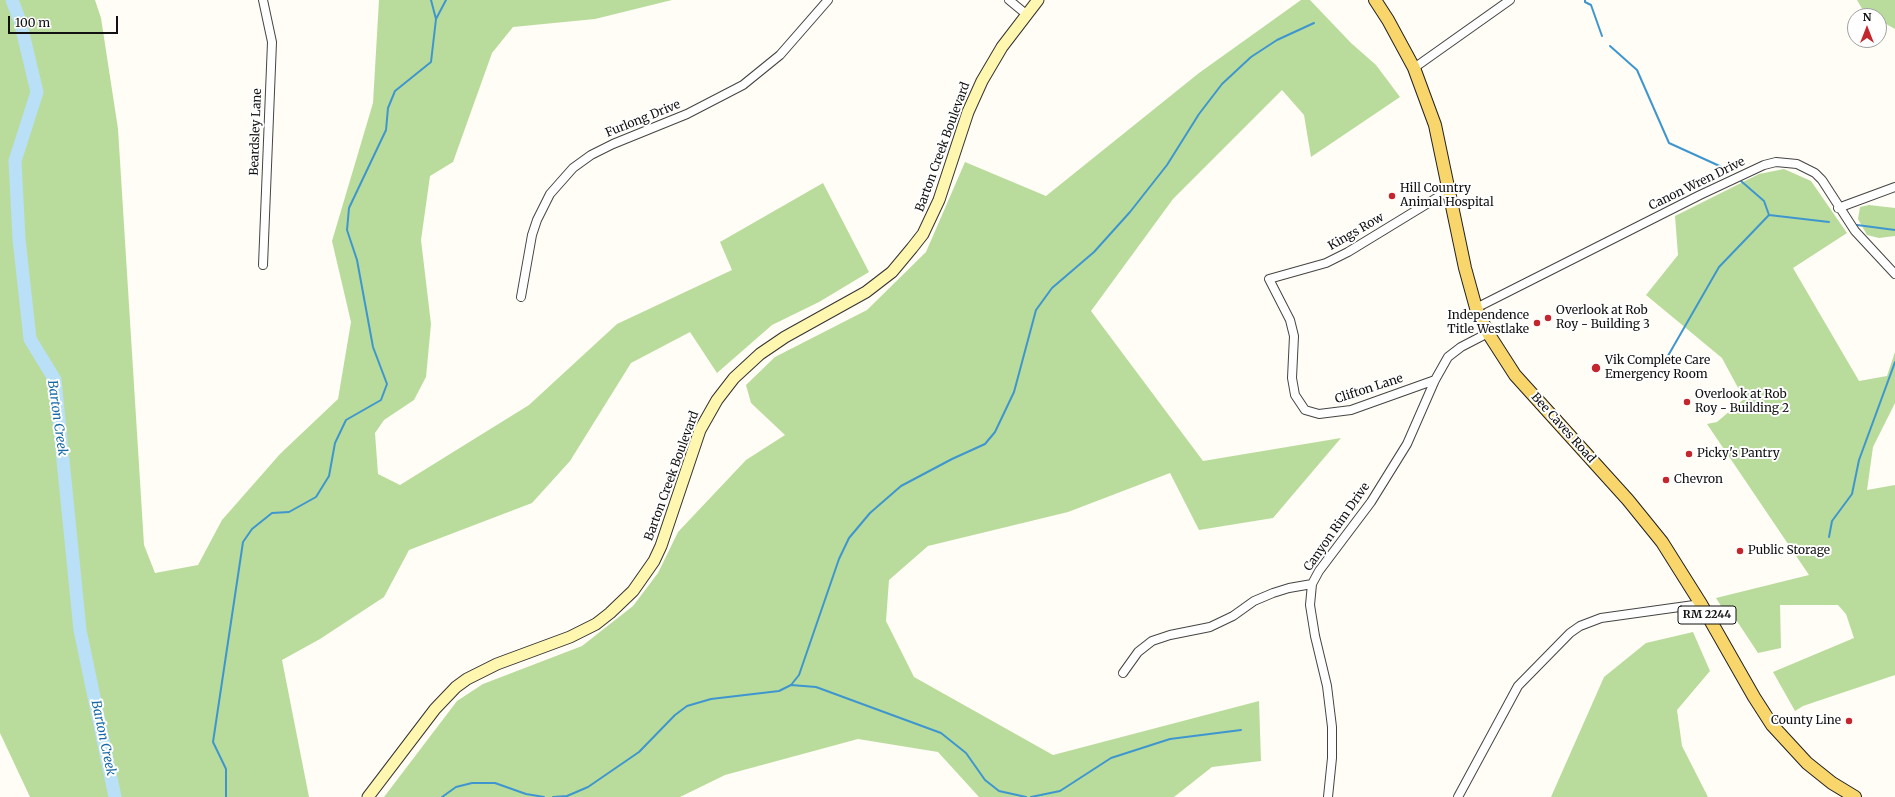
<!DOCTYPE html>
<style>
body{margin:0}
#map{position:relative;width:1895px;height:797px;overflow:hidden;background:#fffdf5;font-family:Merriweather,serif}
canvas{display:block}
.north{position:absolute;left:1847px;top:8px;width:40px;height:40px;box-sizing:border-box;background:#fff;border:1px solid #a0a0a0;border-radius:50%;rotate:0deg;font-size:11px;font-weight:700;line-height:16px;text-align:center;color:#111}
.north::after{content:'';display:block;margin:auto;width:14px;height:18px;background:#c4262e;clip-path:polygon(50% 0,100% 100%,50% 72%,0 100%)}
.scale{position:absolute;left:8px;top:16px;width:110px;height:18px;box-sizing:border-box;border:2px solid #111;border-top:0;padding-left:5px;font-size:12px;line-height:14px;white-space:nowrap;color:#111;-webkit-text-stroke:3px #fff;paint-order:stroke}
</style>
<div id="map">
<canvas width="1895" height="797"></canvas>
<div class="north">N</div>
<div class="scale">100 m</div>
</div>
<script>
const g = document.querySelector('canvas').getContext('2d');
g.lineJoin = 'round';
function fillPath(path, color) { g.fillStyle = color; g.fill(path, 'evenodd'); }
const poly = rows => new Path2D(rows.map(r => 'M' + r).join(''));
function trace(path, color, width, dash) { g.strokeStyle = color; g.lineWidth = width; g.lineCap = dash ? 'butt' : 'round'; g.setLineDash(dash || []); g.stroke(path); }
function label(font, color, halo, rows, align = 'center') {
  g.font = font + ' Merriweather,serif'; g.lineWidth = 4; g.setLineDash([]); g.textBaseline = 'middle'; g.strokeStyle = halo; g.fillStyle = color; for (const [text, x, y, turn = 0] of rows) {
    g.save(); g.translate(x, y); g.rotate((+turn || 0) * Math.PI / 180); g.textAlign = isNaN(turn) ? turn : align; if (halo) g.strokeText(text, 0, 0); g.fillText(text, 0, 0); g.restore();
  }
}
const forest = poly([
 [0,0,95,0,101,18,118,129,144,545,155,573,198,565,222,520,280,454,338,399,351,322,332,241,373,103,379,0,672,0,595,19,513,27,492,53,453,162,430,176,421,240,431,324,426,377,414,400,384,420,375,433,378,474,400,485,529,405,617,324,732,270,720,242,823,183,869,272,819,302,772,325,717,373,690,332,631,363,570,461,532,503,409,550,384,597,320,639,282,660,309,797,30,797,0,733],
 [1301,0,1310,0,1351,43,1376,65,1400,97,1311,157,1304,115,1282,90,1173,199,1091,311,1203,461,1341,438,1273,518,1199,530,1170,473,1068,512,928,546,889,580,886,621,914,677,1053,755,1259,701,1261,761,1212,767,1174,797,979,797,938,752,858,739,725,775,680,797,384,797,457,701,483,684,582,646,633,606,658,573,678,532,746,460,785,435,751,403,746,385,775,357,867,310,926,252,965,162,1046,196,1199,73],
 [1857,0,1895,0,1895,29,1879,20,1879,16,1872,16,1864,12],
 [1784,169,1811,181,1847,233,1793,268,1859,381,1887,376,1895,352,1895,403,1873,447,1867,490,1895,485,1895,675,1803,706,1795,711,1773,672,1854,638,1846,614,1838,605,1780,605,1781,648,1758,653,1729,609,1723,609,1716,598,1809,575,1707,424,1717,422,1744,399,1722,358,1646,295,1678,255,1675,216,1759,174],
 [1869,205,1895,208,1895,236,1879,238,1867,235,1858,219,1860,207],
 [1693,632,1710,671,1677,710,1682,746,1708,797,1551,797,1604,677,1646,643]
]);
const stream = poly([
 [1585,0,1585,2,1591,5,1602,36],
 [436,19,446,0],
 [1610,46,1637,70,1669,143,1724,168],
 [1741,181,1764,201,1769,215,1829,222],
 [1857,225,1895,230],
 [1665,361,1719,267,1769,215],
 [1829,537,1832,521,1852,494,1859,460,1895,362],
 [791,685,816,687,941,733,966,753,985,780,999,791,1026,797],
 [226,797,226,769,213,742,243,542,252,529,272,513,289,512,316,497,329,476,335,443,346,420,381,400,387,384,373,347,357,260,347,230,349,208,386,130,388,108,395,91,431,62,436,19,431,0],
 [442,797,456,787,472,783,495,783,526,794,544,797],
 [553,797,567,796,588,787,639,752,675,715,687,706,711,699,779,691,791,685,799,675,839,559,849,538,870,513,901,486,952,459,985,444,995,432,1014,392,1036,310,1052,288,1094,252,1130,212,1167,165,1199,114,1222,84,1251,57,1277,40,1314,23],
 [1031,797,1060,791,1111,758,1170,739,1241,730]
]);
const river = poly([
 [12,0,20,21,37,92,15,161,19,239,30,339,55,380,80,630,115,797]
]);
const street = poly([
 [1009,0,1026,14],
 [1414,68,1510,0],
 [1838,208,1895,187],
 [263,265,272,42,263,0],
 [521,297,532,235,537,220,550,194,573,168,591,155,613,144,687,114,743,85,780,55,828,0],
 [1476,308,1700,195,1764,165,1776,162,1797,164,1815,173,1822,180,1855,231,1895,274],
 [1435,380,1351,410,1319,414,1305,410,1295,395,1292,378,1294,336,1290,320,1269,279,1326,263,1348,252,1448,191],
 [1123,673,1138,652,1152,641,1170,635,1210,627,1233,616,1254,601,1273,593,1289,588,1312,584],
 [1328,797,1332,758,1332,727,1327,686,1315,636,1310,605,1312,584,1319,571,1371,502,1407,444,1435,380,1448,357,1461,347,1488,333],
 [1458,797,1518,686,1570,633,1580,626,1601,618,1701,604]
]);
const secondary = poly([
 [368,797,435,709,456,687,467,679,497,664,570,637,596,624,610,613,633,591,654,561,661,546,700,430,717,400,734,378,760,354,785,337,866,292,892,272,912,248,923,234,939,200,968,112,982,81,1002,47,1038,0]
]);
const primary = poly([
 [1375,0,1388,20,1414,68,1435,125,1465,268,1476,308,1488,333,1515,375,1628,500,1662,542,1701,604,1754,697,1772,725,1807,763,1832,783,1855,797]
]);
const markers = [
 [1392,196,4,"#c4262e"],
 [1548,318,4,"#c4262e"],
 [1537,323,4,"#c4262e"],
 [1596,368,5,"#c4262e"],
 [1687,402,4,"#c4262e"],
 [1689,454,4,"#c4262e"],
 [1666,480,4,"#c4262e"],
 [1740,551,4,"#c4262e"],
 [1849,721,4,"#c4262e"]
];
const shields = [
 [1707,615,58]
];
const shieldNames = [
 ["RM 2244",1707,615]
];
const streetNames = [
 ["Furlong Drive",643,119,-22],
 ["Beardsley Lane",256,132,-88],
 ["Barton Creek Boulevard",943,147,-70],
 ["Canon Wren Drive",1697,184,-26],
 ["Kings Row",1356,232,-30],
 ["Clifton Lane",1369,389,-18],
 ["Bee Caves Road",1563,428,48],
 ["Barton Creek Boulevard",672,476,-70],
 ["Canyon Rim Drive",1337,527,-55]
];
const poiNames = [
 ["Hill Country",1400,189],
 ["Animal Hospital",1400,203],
 ["Overlook at Rob",1556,311],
 ["Roy - Building 3",1556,325],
 ["Independence",1529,316,"right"],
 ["Title Westlake",1529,330,"right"],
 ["Vik Complete Care",1605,361],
 ["Emergency Room",1605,375],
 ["Overlook at Rob",1695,395],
 ["Roy - Building 2",1695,409],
 ["Picky's Pantry",1697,454],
 ["Chevron",1674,480],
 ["Public Storage",1748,551],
 ["County Line",1841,721,"right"]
];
const waterNames = [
 ["Barton Creek",57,418,82],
 ["Barton Creek",103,738,78]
];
fillPath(forest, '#b9dc9c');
trace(stream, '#3f96cf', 2);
trace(river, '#b9e0f7', 13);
trace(street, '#444', 10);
trace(secondary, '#333', 13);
trace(primary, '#222', 14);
trace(street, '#fff', 8);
trace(secondary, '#fff6b0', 11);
trace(primary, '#f9d66b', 12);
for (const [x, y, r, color] of markers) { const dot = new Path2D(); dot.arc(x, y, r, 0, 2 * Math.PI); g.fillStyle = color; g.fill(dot); trace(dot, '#fff', 1.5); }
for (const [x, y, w] of shields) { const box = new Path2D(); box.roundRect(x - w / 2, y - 9, w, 18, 3); g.fillStyle = '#fff'; g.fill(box); trace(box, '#111', 1); }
label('bold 11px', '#111', null, shieldNames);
label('12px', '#111', '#fff', streetNames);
label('12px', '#111', '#fff', poiNames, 'left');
label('italic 13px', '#1768a6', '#fff', waterNames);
</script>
